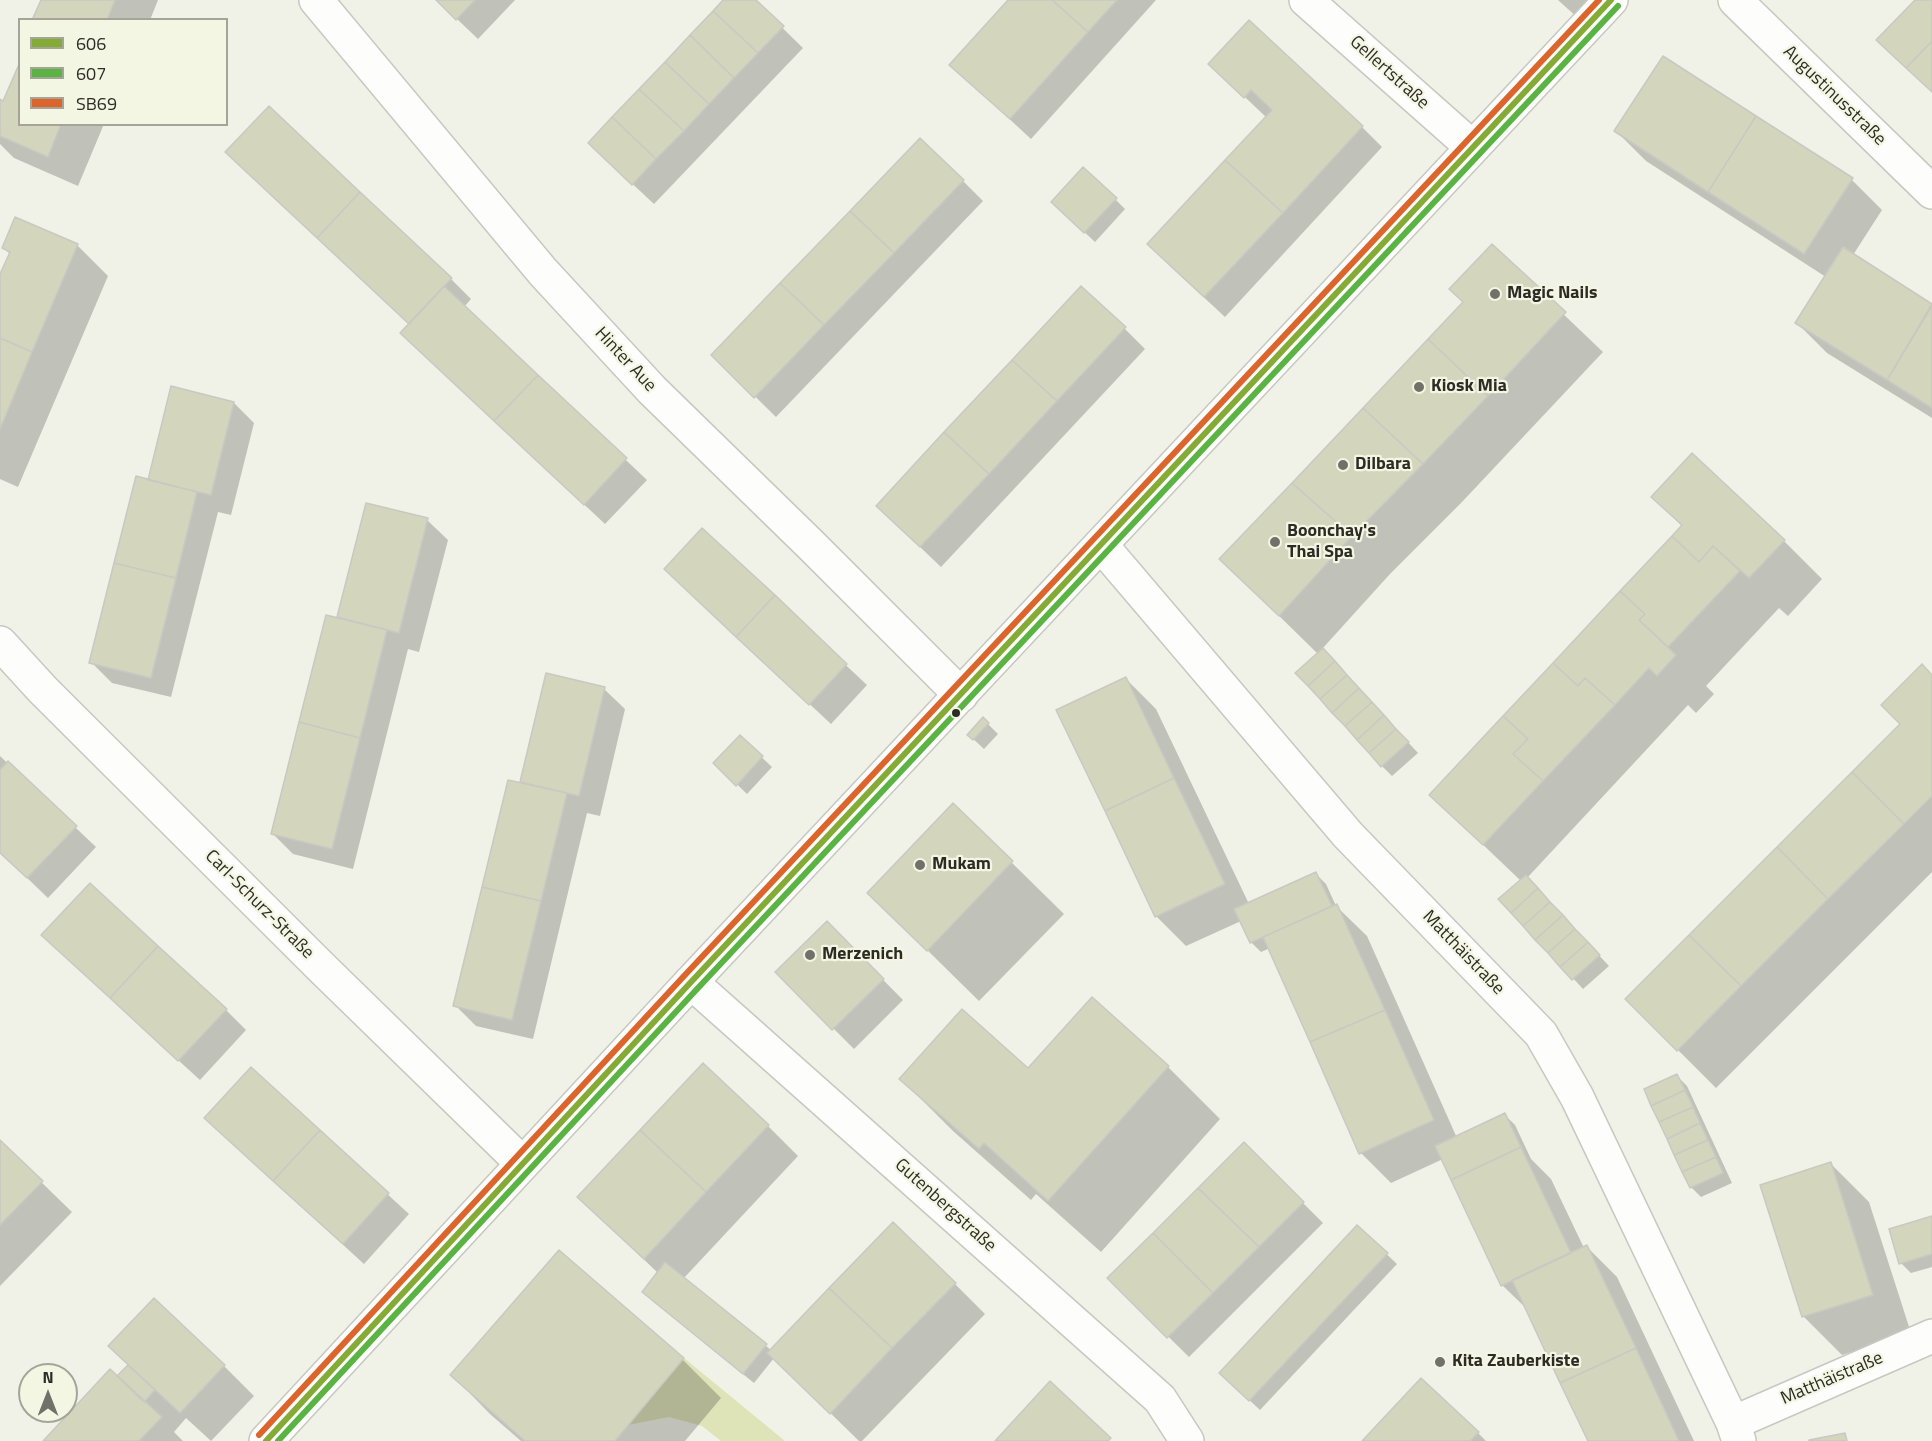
<!DOCTYPE html>
<meta charset="utf-8">
<style>
body{margin:0}
#map{position:relative;width:1932px;height:1441px;overflow:hidden;background:#f0f2e8;font-family:"Titillium Web",sans-serif}
canvas{display:block}
.legend{position:absolute;left:18px;top:18px;width:210px;height:108px;box-sizing:border-box;background:#f4f6e4;border:2px solid #a4a598;margin:0;padding:8px 10px;list-style:none;font-size:18px;color:#2c2c25}
.legend li{display:flex;align-items:center;gap:12px;height:30px}
.legend b{width:30px;border:2px solid #a4a598}
.north{position:absolute;left:18px;top:1363px;width:60px;height:60px;box-sizing:border-box;background:#f4f6e4;border:2px solid #a4a598;border-radius:50%;rotate:0deg;font-size:16px;font-weight:700;line-height:24px;text-align:center;color:#2c2c25}
.north::after{content:'';display:block;margin:auto;width:21px;height:27px;background:#717169;clip-path:polygon(50% 0,100% 100%,50% 72%,0 100%)}
</style>
<div id="map">
<canvas width="1932" height="1441"></canvas>
<ul class="legend">
<li><b style="height:8px;background:#83ab36"></b>606</li>
<li><b style="height:8px;background:#5bb343"></b>607</li>
<li><b style="height:8px;background:#dc652c"></b>SB69</li>
</ul>
<div class="north">N</div>
</div>
<script>
const g = document.querySelector('canvas').getContext('2d');
g.lineJoin = 'round';
function fillPath(path, color) { g.fillStyle = color; g.fill(path, 'evenodd'); }
const poly = rows => new Path2D(rows.map(r => 'M' + r).join(''));
function trace(path, color, width, dash) { g.strokeStyle = color; g.lineWidth = width; g.lineCap = dash ? 'butt' : 'round'; g.setLineDash(dash || []); g.stroke(path); }
function label(font, color, halo, rows, align = 'center') {
  g.font = font + ' "Titillium Web",sans-serif'; g.lineWidth = 4.5; g.setLineDash([]); g.textBaseline = 'middle'; g.strokeStyle = halo; g.fillStyle = color; for (const [text, x, y, turn = 0] of rows) {
    g.save(); g.translate(x, y); g.rotate((+turn || 0) * Math.PI / 180); g.textAlign = isNaN(turn) ? turn : align; if (halo) g.strokeText(text, 0, 0); g.fillText(text, 0, 0); g.restore();
  }
}
const green = poly([
 [684,1358,785,1441,721,1441,702,1426,669,1417,628,1425]
]);
const shadow = poly([
 [43,0,158,0,150,20,34,20],
 [437,0,515,0,478,39],
 [726,0,754,0,803,48,654,204,610,163],
 [1010,0,1156,0,1031,139,951,65],
 [1558,0,1596,0,1579,19],
 [1663,58,1852,180,1882,210,1853,255,1932,305,1932,418,1827,353,1797,323,1826,277,1646,161,1616,131],
 [1210,64,1362,127,1382,147,1225,317,1169,265,1267,118],
 [0,101,20,124,104,124,78,186,14,158,0,144],
 [269,108,451,279,471,299,464,307,647,480,605,524,423,354,410,324],
 [963,181,983,201,776,417,713,355],
 [1115,199,1125,209,1095,242,1063,212],
 [16,219,78,246,108,276,18,487,0,479,0,278,10,254,4,248],
 [1492,246,1603,352,1462,502,1390,574,1322,649,1418,753,1392,776,1382,766,1318,654,1221,559,1464,303],
 [1124,328,1145,349,941,567,898,526],
 [234,403,254,423,231,515,218,512,171,697,112,683,91,662,149,482],
 [1653,497,1784,541,1822,579,1788,616,1779,608,1706,686,1714,694,1696,713,1688,705,1527,878,1609,966,1583,989,1500,899,1521,881,1431,795,1683,527],
 [367,504,427,520,448,540,419,652,408,649,353,869,293,854,273,834,338,619],
 [702,530,867,685,831,724,686,589],
 [547,675,604,689,625,709,600,816,587,813,533,1039,476,1026,455,1005,521,784],
 [1932,677,1932,872,1716,1088,1627,999,1902,724],
 [1126,679,1156,709,1249,904,1316,874,1326,884,1336,906,1367,936,1457,1138,1505,1115,1515,1125,1531,1159,1551,1179,1584,1248,1587,1247,1617,1277,1694,1441,1589,1441,1528,1310,1502,1285,1443,1159,1391,1183,1361,1153,1270,948,1261,952,1251,942,1241,921,1186,946,1156,916,1058,711],
 [988,724,998,734,984,749,969,735],
 [740,737,772,767,747,794,715,763],
 [0,756,96,847,48,898,0,852],
 [953,805,1064,914,979,1001,918,941],
 [827,923,903,1000,854,1049,777,972],
 [64,956,226,1010,246,1030,200,1080],
 [1092,999,1168,1067,1220,1119,1101,1252,1036,1194,1031,1200,953,1131,901,1079,1028,1070],
 [251,1069,409,1214,364,1264,226,1138],
 [1677,1076,1687,1086,1732,1183,1701,1197,1691,1187],
 [768,1126,798,1156,683,1279,771,1350,955,1284,985,1314,862,1441,859,1441,774,1358,754,1383,654,1302,644,1292,659,1274,579,1197],
 [0,1142,72,1212,0,1286],
 [1244,1144,1323,1223,1189,1357,1109,1278],
 [1831,1164,1869,1202,1911,1333,1842,1355,1803,1316],
 [1932,1217,1932,1267,1911,1273,1901,1263],
 [1358,1227,1397,1264,1260,1410,1231,1383],
 [682,1359,721,1398,685,1441,521,1441,490,1414,452,1375],
 [130,1366,224,1366,254,1396,211,1441,186,1418,174,1432,183,1441,45,1441],
 [1478,1433,1486,1441,1364,1441]
]);
const building = poly([
 [41,0,115,0,107,20,32,20,41,0],
 [436,0,475,0,456,20,436,0],
 [723,0,756,0,784,26,758,53,713,11,723,0],
 [1008,0,1052,0,1088,32,1010,119,949,65,1008,0],
 [1052,0,1117,0,1088,32,1052,0],
 [1915,0,1932,0,1932,41,1906,68,1876,40,1915,0],
 [713,11,758,53,734,78,690,35,713,11],
 [1249,20,1363,126,1283,213,1225,160,1272,110,1251,90,1244,98,1208,64,1249,20],
 [690,35,734,78,709,104,665,62,690,35],
 [1932,41,1932,92,1906,68,1932,41],
 [1663,56,1756,116,1708,192,1614,131,1663,56],
 [20,62,20,124,61,124,48,157,0,136,0,99,3,101,20,62],
 [665,62,709,104,684,131,639,89,665,62],
 [639,89,684,131,656,159,612,117,639,89],
 [269,106,360,192,317,238,225,152,269,106],
 [1756,116,1853,178,1804,254,1708,192,1756,116],
 [612,117,656,159,632,185,588,143,612,117],
 [920,138,964,180,894,253,850,211,920,138],
 [1225,160,1283,213,1204,297,1147,244,1225,160],
 [1083,167,1117,198,1084,233,1051,202,1083,167],
 [360,192,452,278,409,324,317,238,360,192],
 [850,211,894,253,824,325,780,283,850,211],
 [15,217,78,244,32,352,0,338,0,274,10,252,2,248,15,217],
 [1492,244,1566,312,1488,396,1428,339,1463,302,1449,289,1492,244],
 [1843,247,1932,304,1887,380,1795,323,1843,247],
 [780,283,824,325,754,398,711,355,780,283],
 [444,286,538,375,494,421,400,333,444,286],
 [1081,286,1126,327,1057,401,1012,360,1081,286],
 [1932,306,1932,408,1887,380,1932,306],
 [0,338,32,352,0,429,0,338],
 [1428,339,1488,396,1423,464,1363,408,1428,339],
 [1012,360,1057,401,989,474,944,432,1012,360],
 [538,375,627,458,584,505,494,421,538,375],
 [171,386,234,402,211,495,148,480,171,386],
 [1363,408,1423,464,1352,536,1292,483,1363,408],
 [944,432,989,474,920,547,876,506,944,432],
 [1692,453,1785,540,1749,578,1713,546,1699,562,1672,536,1682,525,1651,497,1692,453],
 [136,476,197,492,176,578,114,563,136,476],
 [1292,483,1352,536,1279,616,1219,559,1292,483],
 [366,503,428,518,399,633,337,617,366,503],
 [702,528,775,595,736,637,664,569,702,528],
 [1672,536,1699,562,1713,546,1740,571,1668,647,1639,620,1645,614,1620,591,1672,536],
 [114,563,176,578,151,678,89,663,114,563],
 [1620,591,1645,614,1639,620,1676,655,1657,676,1649,668,1615,705,1585,678,1578,686,1553,663,1620,591],
 [775,595,847,664,809,705,736,637,775,595],
 [326,615,387,630,360,738,299,722,326,615],
 [1323,648,1335,661,1308,686,1295,673,1323,648],
 [1335,661,1347,675,1320,699,1308,686,1335,661],
 [1553,663,1578,686,1585,678,1615,705,1543,781,1513,754,1528,739,1503,716,1553,663],
 [1922,664,1932,675,1932,796,1904,824,1852,772,1900,724,1881,705,1922,664],
 [546,673,605,687,579,796,520,782,546,673],
 [1347,675,1359,688,1332,713,1320,699,1347,675],
 [1126,677,1174,778,1105,811,1056,710,1126,677],
 [1359,688,1372,702,1345,726,1332,713,1359,688],
 [1372,702,1384,715,1357,740,1345,726,1372,702],
 [1384,715,1396,729,1369,753,1357,740,1384,715],
 [1503,716,1528,739,1513,754,1543,781,1483,845,1429,795,1503,716],
 [983,717,989,723,973,740,967,735,983,717],
 [299,722,360,738,332,849,271,834,299,722],
 [1396,729,1409,742,1381,767,1369,753,1396,729],
 [740,735,763,756,736,786,713,763,740,735],
 [8,761,77,826,27,878,0,853,0,770,8,761],
 [1852,772,1904,824,1828,899,1777,847,1852,772],
 [1174,778,1225,884,1155,917,1105,811,1174,778],
 [508,780,567,793,541,901,482,887,508,780],
 [953,803,1013,861,927,951,867,893,953,803],
 [1777,847,1828,899,1741,986,1689,935,1777,847],
 [1316,872,1332,906,1250,943,1234,909,1316,872],
 [1526,875,1538,888,1511,913,1498,899,1526,875],
 [90,883,158,946,110,998,41,935,90,883],
 [482,887,541,901,512,1020,453,1006,482,887],
 [1538,888,1550,902,1523,926,1511,913,1538,888],
 [1550,902,1563,915,1535,940,1523,926,1550,902],
 [1337,904,1385,1010,1310,1042,1263,937,1337,904],
 [1563,915,1575,929,1548,953,1535,940,1563,915],
 [827,921,884,979,832,1030,775,972,827,921],
 [1575,929,1588,942,1560,967,1548,953,1575,929],
 [1689,935,1741,986,1677,1051,1625,999,1689,935],
 [1588,942,1600,955,1572,980,1560,967,1588,942],
 [158,946,227,1009,178,1061,110,998,158,946],
 [1092,997,1169,1066,1048,1201,984,1143,979,1149,899,1079,962,1009,1028,1068,1092,997],
 [1385,1010,1434,1120,1359,1154,1310,1042,1385,1010],
 [703,1063,769,1125,706,1192,640,1130,703,1063],
 [251,1067,320,1130,273,1181,204,1118,251,1067],
 [1677,1074,1685,1090,1651,1106,1644,1089,1677,1074],
 [1685,1090,1693,1107,1659,1122,1651,1106,1685,1090],
 [1693,1107,1700,1123,1667,1139,1659,1122,1693,1107],
 [1505,1113,1521,1147,1451,1180,1435,1146,1505,1113],
 [1700,1123,1708,1140,1674,1155,1667,1139,1700,1123],
 [320,1130,389,1193,343,1244,273,1181,320,1130],
 [640,1130,706,1192,644,1259,577,1197,640,1130],
 [0,1140,43,1181,0,1225,0,1140],
 [1708,1140,1716,1157,1682,1172,1674,1155,1708,1140],
 [1244,1142,1304,1202,1259,1247,1198,1188,1244,1142],
 [1521,1147,1571,1253,1501,1286,1451,1180,1521,1147],
 [1716,1157,1723,1173,1690,1188,1682,1172,1716,1157],
 [1831,1162,1873,1295,1802,1317,1760,1185,1831,1162],
 [1198,1188,1259,1247,1213,1293,1153,1233,1198,1188],
 [1932,1216,1932,1254,1899,1264,1889,1229,1932,1216],
 [893,1222,956,1283,892,1348,829,1288,893,1222],
 [1357,1225,1388,1253,1249,1401,1219,1373,1357,1225],
 [1153,1233,1213,1293,1167,1338,1107,1278,1153,1233],
 [1587,1245,1636,1348,1560,1383,1512,1280,1587,1245],
 [559,1250,684,1358,615,1441,525,1441,450,1375,559,1250],
 [665,1262,767,1344,743,1374,642,1292,665,1262],
 [829,1288,892,1348,830,1414,767,1353,829,1288],
 [154,1298,225,1365,180,1413,108,1346,154,1298],
 [1636,1348,1679,1441,1588,1441,1560,1383,1636,1348],
 [128,1365,155,1390,144,1402,117,1376,128,1365],
 [110,1369,162,1417,139,1441,43,1441,110,1369],
 [1421,1378,1479,1432,1470,1441,1362,1441,1421,1378],
 [1050,1381,1111,1438,1108,1441,995,1441,1050,1381],
 [1845,1433,1847,1441,1809,1441,1809,1440,1845,1433]
]);
const minor = poly([
 [316,0,543,272,652,390,812,546,961,695],
 [1306,0,1472,147],
 [1735,0,1932,192],
 [1101,545,1348,835,1541,1034,1577,1097,1733,1423,1739,1441],
 [0,643,43,690,321,967,522,1163],
 [691,982,1160,1399,1187,1441],
 [1733,1423,1932,1336]
]);
const tertiary = poly([
 [266,1441,691,982,1611,0]
]);
const bus1 = poly([
 [266,1441,691,982,1611,0]
]);
const bus2 = poly([
 [278,1441,698,988,1618,6]
]);
const bus3 = poly([
 [259,1435,684,976,1599,0]
]);
const markers = [
 [1495,294,6,"#717169"],
 [1419,387,6,"#717169"],
 [1343,465,6,"#717169"],
 [1275,542,6,"#717169"],
 [956,713,5,"#2c2c25"],
 [920,865,6,"#717169"],
 [810,955,6,"#717169"],
 [1440,1362,6,"#717169"]
];
const streetNames = [
 ["Gellertstraße",1389,73,42],
 ["Augustinusstraße",1834,96,44],
 ["Hinter Aue",625,360,47],
 ["Carl-Schurz-Straße",259,905,45],
 ["Matthäistraße",1463,953,46],
 ["Gutenbergstraße",945,1206,42],
 ["Matthäistraße",1832,1379,-23]
];
const poiNames = [
 ["Magic Nails",1507,294],
 ["Kiosk Mia",1431,387],
 ["Dilbara",1355,465],
 ["Boonchay's",1287,532],
 ["Thai Spa",1287,553],
 ["Mukam",932,865],
 ["Merzenich",822,955],
 ["Kita Zauberkiste",1452,1362]
];
fillPath(green, '#dee3b8');
fillPath(shadow, '#0003');
fillPath(building, '#d3d5bd');
trace(building, '#c8c9c2', 1.5);
trace(minor, '#c7c8c0', 36);
trace(tertiary, '#c7c8c0', 36);
trace(minor, '#fdfdfc', 33);
trace(tertiary, '#fdfdfc', 33);
trace(bus1, '#83ab36', 6);
trace(bus2, '#5bb343', 6);
trace(bus3, '#dc652c', 6);
for (const [x, y, r, color] of markers) { const dot = new Path2D(); dot.arc(x, y, r, 0, 2 * Math.PI); g.fillStyle = color; g.fill(dot); trace(dot, '#f4f6e4', 2); }
label('18px', '#2c2c25', '#f4f6e4', streetNames);
label('bold 18px', '#2c2c25', '#f4f6e4', poiNames, 'left');
</script>
